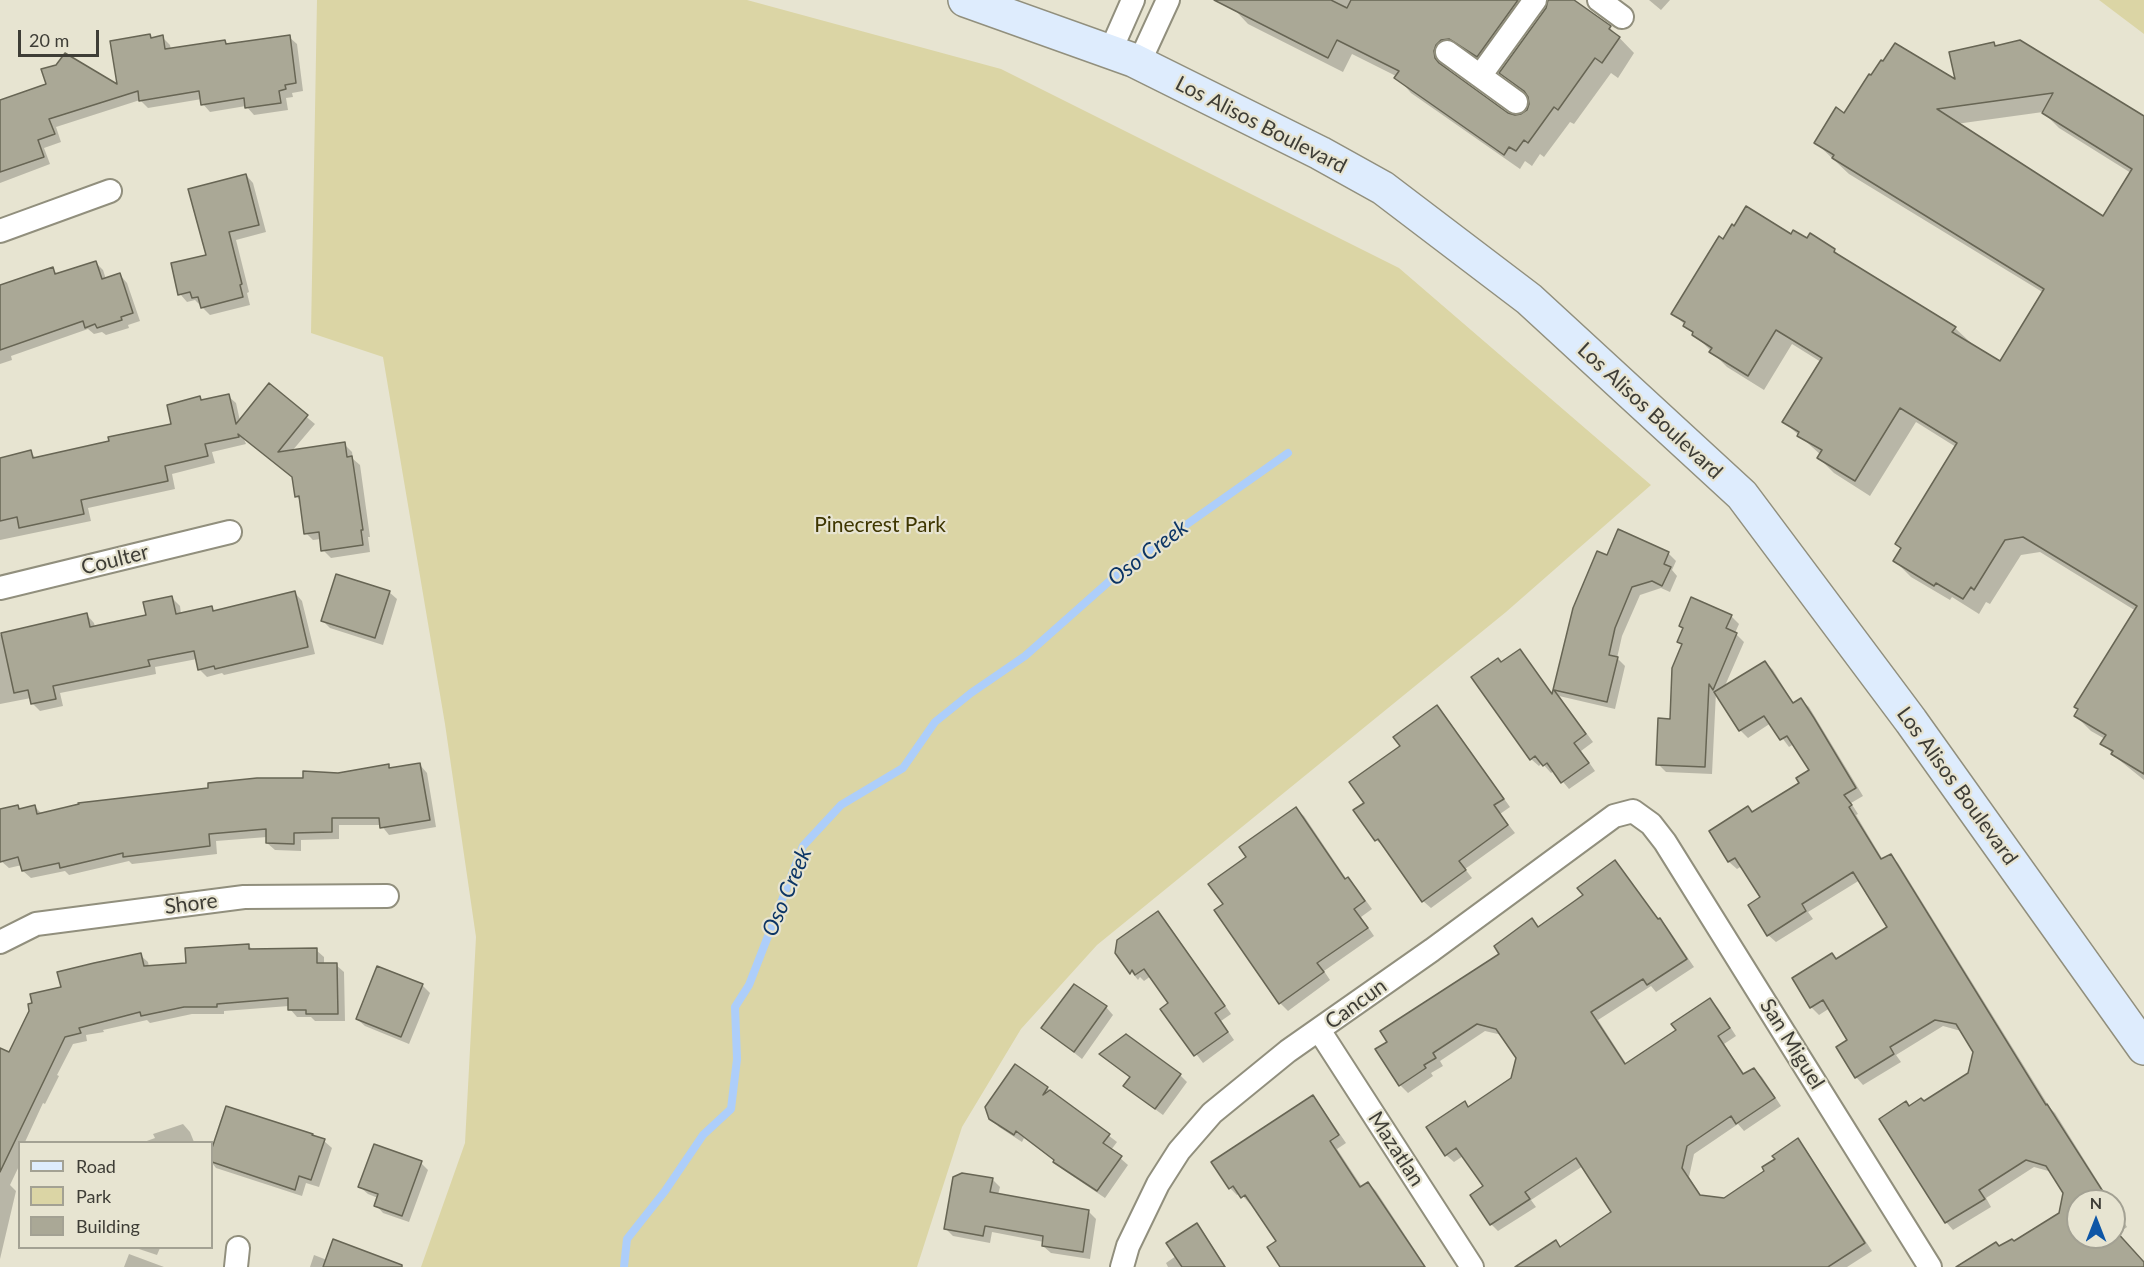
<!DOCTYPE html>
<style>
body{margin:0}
#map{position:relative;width:2144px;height:1267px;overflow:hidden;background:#e7e4d1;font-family:Lato,sans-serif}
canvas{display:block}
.legend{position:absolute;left:18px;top:1141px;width:195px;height:108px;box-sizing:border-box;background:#e7e4d1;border:2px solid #a3a193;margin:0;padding:8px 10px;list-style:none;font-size:18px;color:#3e3d36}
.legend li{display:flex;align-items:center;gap:12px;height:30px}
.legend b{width:30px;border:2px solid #a3a193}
.north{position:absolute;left:2066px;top:1189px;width:60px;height:60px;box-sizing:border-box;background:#e7e4d1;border:2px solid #a3a193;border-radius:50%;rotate:0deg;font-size:16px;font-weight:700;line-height:24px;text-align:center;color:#3e3d36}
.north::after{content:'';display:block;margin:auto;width:21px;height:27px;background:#0e56a6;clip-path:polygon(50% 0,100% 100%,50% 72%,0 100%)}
.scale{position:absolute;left:18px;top:30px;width:81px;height:27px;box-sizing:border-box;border:3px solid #3e3d36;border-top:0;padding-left:8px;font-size:18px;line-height:21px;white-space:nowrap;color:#3e3d36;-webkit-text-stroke:4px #e7e4d1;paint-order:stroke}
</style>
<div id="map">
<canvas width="2144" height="1267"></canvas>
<ul class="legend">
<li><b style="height:8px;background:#deecfd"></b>Road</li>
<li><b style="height:16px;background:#dbd5a5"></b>Park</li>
<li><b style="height:16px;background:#aaa896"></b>Building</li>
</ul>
<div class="north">N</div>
<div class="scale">20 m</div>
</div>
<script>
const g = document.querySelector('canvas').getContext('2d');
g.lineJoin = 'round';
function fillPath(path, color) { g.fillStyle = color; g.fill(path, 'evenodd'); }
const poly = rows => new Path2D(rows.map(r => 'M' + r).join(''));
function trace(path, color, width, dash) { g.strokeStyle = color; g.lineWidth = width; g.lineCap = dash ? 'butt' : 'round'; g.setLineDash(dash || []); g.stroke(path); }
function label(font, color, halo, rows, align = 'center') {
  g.font = font + ' Lato,sans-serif'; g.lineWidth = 4.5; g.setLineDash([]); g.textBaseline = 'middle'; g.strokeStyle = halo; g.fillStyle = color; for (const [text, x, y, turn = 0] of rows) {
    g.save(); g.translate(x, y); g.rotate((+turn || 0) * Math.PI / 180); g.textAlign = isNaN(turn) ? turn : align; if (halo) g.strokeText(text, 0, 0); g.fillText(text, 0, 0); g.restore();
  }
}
const green = poly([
 [317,0,747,0,1001,69,1399,268,1651,485,1506,612,1097,945,1021,1029,962,1127,917,1267,421,1267,465,1143,476,937,445,724,383,357,311,333],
 [2099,0,2144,0,2144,34]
]);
const shadow = poly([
 [1237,0,1548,0,1550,2,1550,0,1572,1,1610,28,1634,53,1618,78,1611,73,1574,124,1570,122,1544,157,1540,154,1532,166,1525,161,1520,169,1411,93,1396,76,1352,54,1343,72,1248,24,1233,8],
 [1550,2,1547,9,1501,73,1529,98,1531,104,1528,111,1515,117,1507,114,1449,72,1448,68,1451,60,1493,71,1539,7],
 [1649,0,1670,0,1661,10],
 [150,36,153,39,162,37,170,45,171,50,225,42,228,45,289,37,297,44,303,91,292,93,293,97,286,98,288,110,254,115,246,106,210,112,203,104,202,99,148,108,140,100,56,127,61,142,44,148,50,164,0,183,0,107,119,87],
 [1994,44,1997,47,2144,118,2144,780,2118,759,2102,743,2105,739,2091,731,2076,716,2136,611,2040,552,2021,555,1990,604,1986,602,1979,614,1952,597,1950,600,1911,577,1895,561,1902,550,1897,544,1956,447,1916,422,1870,496,1834,473,1819,458,1821,455,1784,422,1821,362,1792,344,1764,390,1727,367,1673,313,1723,241,1792,236,1834,250,1845,261,1955,328,1971,343,1970,345,2000,363,2044,293,1849,174,1816,143,1845,115,1957,82],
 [2043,112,2059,128,2131,173,2104,219,1956,124],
 [246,175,253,183,266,232,236,240,249,292,247,293,250,305,210,315,195,300,187,302,180,294,208,256],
 [95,262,103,270,106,279,120,275,127,283,140,321,128,325,129,328,106,335,102,332,94,334,88,329,11,356,12,360,0,364,0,286,52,269,59,275],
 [269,386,315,424,292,451,344,444,352,452,353,459,360,465,370,537,368,537,370,552,331,558,323,550,321,539,313,540,306,533,301,501,296,496,294,478,244,439,246,444,212,452,215,463,172,474,175,489,88,508,91,521,0,540,0,459,30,452,37,459,111,443,173,425,200,398,203,401,228,396,236,403,240,421],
 [1668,553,1676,561,1672,570,1677,576,1670,592,1661,588,1640,595,1622,636,1617,658,1625,666,1615,709,1559,696,1593,742,1581,751,1595,771,1569,789,1554,771,1551,773,1542,763,1539,766,1531,759,1502,664,1520,651,1553,695,1574,609,1608,557],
 [389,592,397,599,383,645,330,628,323,621],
 [295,593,302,601,315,654,224,675,222,673,207,677,199,669,197,659,155,667,156,674,60,693,63,706,40,711,32,703,31,698,0,704,0,635,87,615,94,623,95,627,148,616,172,598,180,606,181,614,211,607,216,612],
 [1731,616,1739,624,1735,633,1744,642,1724,688,1765,662,1773,670,1794,704,1801,700,1809,707,1863,796,1851,803,1858,814,1856,815,1883,860,1890,855,1898,863,2050,1108,2055,1113,2110,1201,2078,1201,2078,1237,2114,1237,2114,1207,2127,1227,2117,1234,2144,1264,2144,1267,1977,1267,2000,1248,2014,1243,2060,1214,2065,1193,2052,1172,2034,1167,1986,1198,1991,1207,1953,1230,1946,1222,1910,1107,1924,1103,1969,1074,1974,1052,1961,1031,1943,1026,1896,1055,1901,1062,1863,1085,1856,1077,1849,1041,1830,1008,1819,1015,1811,1007,1832,955,1837,960,1889,928,1860,880,1808,912,1813,919,1776,942,1768,935,1762,898,1742,866,1737,869,1729,862,1711,832,1748,808,1754,813,1801,784,1811,770,1794,744,1789,747,1771,723,1748,738,1740,730,1716,692,1712,774,1666,772,1658,764,1671,720,1683,646,1679,641,1684,629,1680,626],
 [1437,707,1444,714,1510,807,1500,814,1515,833,1465,869,1472,878,1431,908,1423,901,1385,847,1376,840,1366,803,1402,746],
 [420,765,427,773,436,827,389,835,381,825,339,825,339,839,301,840,301,851,275,850,267,843,267,837,216,841,217,854,132,864,129,861,69,875,65,871,31,878,23,871,22,865,9,868,1,861,0,856,0,819,35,807,42,814,304,780,388,766,392,769],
 [1296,809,1304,816,1347,880,1356,887,1372,909,1361,917,1374,936,1324,971,1330,980,1288,1011,1280,1003,1216,911,1225,905,1248,857],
 [1615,862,1659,920,1667,927,1694,967,1656,992,1651,986,1598,1020,1627,1065,1678,1031,1710,1000,1718,1008,1736,1036,1724,1044,1745,1075,1754,1069,1762,1077,1781,1106,1744,1131,1738,1124,1694,1154,1689,1177,1702,1197,1724,1200,1767,1171,1798,1140,1805,1148,1872,1251,1847,1267,1520,1267,1556,1242,1561,1248,1613,1213,1583,1166,1531,1200,1536,1207,1498,1231,1491,1224,1485,1187,1463,1156,1454,1162,1446,1155,1464,1103,1469,1108,1512,1079,1517,1058,1502,1035,1485,1031,1440,1061,1443,1066,1431,1073,1433,1076,1408,1093,1400,1085,1377,1050,1501,954,1532,920,1539,928,1585,895],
 [1157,913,1165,920,1231,1014,1221,1021,1234,1040,1203,1063,1162,1009,1170,1003,1151,976,1144,981,1140,977,1138,980,1116,953],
 [248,945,254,951,316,950,324,957,324,965,336,965,344,972,345,1021,315,1021,311,1017,297,1017,290,1009,289,1006,224,1011,224,1014,192,1014,150,1023,147,1020,103,1030,104,1032,86,1035,87,1041,73,1044,57,1075,59,1076,45,1104,43,1103,25,1142,20,1142,20,1164,10,1185,16,1191,0,1259,0,1049,10,1054,62,988,140,955,148,962,149,967,188,964],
 [422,985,430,993,409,1044,365,1026,357,1019],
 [1106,1007,1113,1015,1082,1059,1043,1028],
 [1101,1054,1180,1075,1187,1082,1163,1115,1133,1093,1125,1085,1131,1078],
 [1047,1088,1117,1142,1111,1150,1128,1165,1105,1198,1062,1169,1055,1161,1024,1138,1022,1142,999,1127,991,1118],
 [1312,1097,1320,1105,1346,1143,1337,1149,1362,1187,1368,1183,1376,1191,1426,1267,1282,1267,1278,1242,1252,1203,1250,1204,1240,1193,1237,1195,1230,1188],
 [227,1108,324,1141,332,1148,319,1187,306,1183,302,1196,216,1168,212,1163,212,1152],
 [183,1124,190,1132,194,1142,144,1142,155,1138,153,1134],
 [421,1163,428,1170,409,1222,383,1213,376,1205,378,1198,368,1194,360,1187],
 [992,1179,1000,1187,998,1195,1088,1211,1096,1219,1090,1259,1051,1253,1043,1246,1044,1242,992,1232,990,1243,953,1236,946,1229],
 [1196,1225,1204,1233,1226,1267,1168,1267,1166,1263,1176,1256],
 [136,1248,160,1248,157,1255],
 [129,1254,164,1267,124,1267],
 [314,1255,327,1260,380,1267,310,1267]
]);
const stream = poly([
 [624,1267,627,1239,665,1191,703,1135,731,1109,737,1059,735,1007,749,985,803,846,841,805,903,768,935,722,971,693,1025,656,1122,570,1288,453]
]);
const building = poly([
 [1214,0,1331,0,1347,8,1351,0,1518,0,1477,57,1449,39,1441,40,1436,45,1434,51,1435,58,1439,63,1508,113,1515,115,1521,114,1527,110,1529,104,1528,97,1524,91,1499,73,1546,8,1548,0,1574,0,1611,26,1609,29,1620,37,1602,63,1595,58,1558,110,1554,107,1528,143,1524,140,1516,151,1509,147,1504,155,1394,78,1399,71,1337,40,1328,58,1214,0],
 [150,34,151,38,163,35,165,49,225,40,226,44,290,35,296,83,285,85,286,89,279,91,281,103,245,108,244,98,201,105,199,91,139,101,138,91,49,119,55,134,38,140,44,157,0,172,0,100,46,84,41,69,56,65,65,53,117,84,110,41,150,34],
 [2020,40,2144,116,2144,774,2111,754,2113,751,2100,744,2106,735,2074,716,2078,709,2074,707,2137,606,2023,537,2005,540,1974,590,1971,587,1963,599,1936,583,1934,586,1893,561,1901,548,1895,544,1957,443,1900,408,1855,481,1817,458,1822,450,1797,436,1799,432,1782,422,1822,358,1776,330,1748,376,1709,352,1712,348,1692,335,1693,332,1683,326,1685,322,1671,314,1719,236,1723,239,1732,224,1734,226,1746,206,1791,234,1793,230,1807,238,1810,233,1835,249,1834,252,1956,327,1952,332,2000,361,2044,289,1832,158,1834,155,1814,143,1836,107,1844,113,1869,74,1871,75,1881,60,1883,61,1895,43,1955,79,1949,52,1994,42,1995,46,2020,40],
 [2053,93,2042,113,2132,169,2103,216,1937,109,2053,93],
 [246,174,259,225,229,232,242,284,240,285,243,297,201,308,198,297,192,298,190,292,178,295,171,263,206,255,188,189,246,174],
 [96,261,102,279,120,273,133,313,121,317,122,320,97,328,95,324,85,328,83,321,0,350,0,285,53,267,55,274,96,261],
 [269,383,308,415,278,452,345,442,347,457,352,456,363,530,361,530,363,545,321,551,319,532,304,534,299,496,295,497,292,477,238,434,239,437,205,444,208,456,165,466,168,481,81,500,84,514,19,528,17,517,0,521,0,458,31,450,33,458,109,441,108,437,171,424,167,405,200,396,201,400,229,394,236,424,269,383],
 [1618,529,1669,552,1664,564,1671,567,1662,586,1652,581,1632,587,1615,628,1609,655,1618,657,1607,702,1554,690,1586,734,1574,743,1589,763,1561,783,1547,763,1543,766,1535,756,1530,760,1471,677,1498,658,1501,662,1520,649,1552,694,1573,608,1597,551,1607,555,1618,529],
 [336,574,390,591,375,638,321,621,336,574],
 [295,591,308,647,215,669,214,666,198,670,194,651,148,660,150,666,53,686,56,699,31,704,28,690,14,693,1,633,87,613,90,627,146,615,143,602,172,596,176,614,212,606,213,611,295,591],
 [1691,597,1732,615,1726,628,1737,633,1713,690,1709,684,1705,767,1656,765,1658,718,1670,719,1672,668,1682,644,1677,642,1683,628,1679,626,1691,597],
 [1765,661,1793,703,1801,698,1814,718,1856,788,1844,795,1852,805,1849,807,1881,859,1891,854,2046,1105,2047,1104,2109,1201,2078,1201,2078,1237,2114,1237,2114,1229,2144,1262,2144,1267,1956,1267,1996,1242,1999,1246,2012,1239,2014,1241,2059,1213,2063,1193,2046,1166,2026,1160,1979,1190,1985,1199,1945,1223,1879,1119,1906,1101,1909,1106,1921,1098,1924,1101,1968,1073,1973,1052,1956,1024,1935,1020,1890,1047,1894,1054,1855,1078,1836,1047,1847,1040,1823,1000,1810,1008,1792,978,1832,953,1836,959,1887,927,1853,872,1802,904,1806,911,1767,936,1748,905,1760,897,1735,858,1728,862,1709,831,1748,806,1752,812,1799,783,1796,778,1809,770,1787,736,1780,740,1764,716,1739,731,1714,692,1765,661],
 [1437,705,1504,799,1494,805,1508,825,1459,861,1466,870,1422,902,1378,839,1375,841,1353,810,1364,803,1349,782,1400,746,1393,737,1437,705],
 [420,763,430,820,380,828,379,818,332,818,332,832,294,833,294,844,266,843,266,829,209,834,210,846,123,857,123,853,60,868,59,863,22,871,18,857,0,862,0,809,18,805,19,809,35,805,37,814,79,804,78,803,208,788,208,783,257,778,303,778,303,771,338,773,389,764,389,768,420,763],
 [1296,807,1345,879,1348,877,1365,901,1354,909,1368,928,1317,963,1324,972,1279,1004,1214,910,1223,904,1208,884,1246,857,1239,847,1296,807],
 [1615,860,1658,919,1660,918,1687,959,1647,985,1643,979,1591,1012,1625,1064,1676,1030,1671,1024,1710,998,1730,1028,1718,1036,1743,1074,1754,1068,1775,1098,1736,1124,1731,1116,1687,1146,1682,1168,1700,1195,1724,1198,1764,1171,1762,1167,1775,1159,1772,1156,1798,1138,1865,1243,1828,1267,1515,1267,1556,1240,1560,1247,1611,1212,1576,1158,1525,1192,1530,1199,1490,1225,1470,1195,1483,1186,1456,1148,1445,1156,1426,1127,1465,1101,1468,1107,1511,1078,1516,1058,1496,1029,1477,1024,1433,1053,1436,1058,1424,1065,1426,1068,1399,1086,1375,1049,1387,1042,1380,1031,1499,954,1494,946,1532,918,1538,927,1583,895,1577,888,1615,860],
 [1158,911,1225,1006,1215,1013,1228,1032,1194,1056,1160,1009,1168,1003,1144,969,1135,975,1132,970,1130,974,1115,953,1117,940,1158,911],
 [249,944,249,949,317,948,317,963,337,963,338,1014,306,1014,306,1010,288,1010,288,998,217,1004,217,1007,184,1007,141,1016,140,1012,79,1028,81,1033,65,1037,0,1172,0,1048,9,1052,29,1011,28,1004,32,1003,30,994,61,987,57,972,94,963,141,953,144,966,186,963,185,948,249,944],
 [377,966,423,984,401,1037,356,1019,377,966],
 [1074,984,1107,1006,1074,1052,1041,1028,1074,984],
 [1126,1034,1181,1074,1155,1109,1123,1086,1130,1077,1099,1054,1126,1034],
 [1015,1064,1048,1087,1043,1095,1050,1090,1110,1134,1103,1143,1122,1156,1097,1191,1053,1162,1054,1160,1016,1131,1014,1135,989,1119,985,1107,1015,1064],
 [1313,1095,1339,1135,1330,1141,1360,1187,1368,1182,1425,1267,1280,1267,1267,1247,1276,1241,1245,1195,1241,1198,1233,1186,1229,1189,1211,1162,1313,1095],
 [226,1106,313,1134,312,1135,325,1139,311,1180,299,1176,295,1190,212,1162,212,1148,226,1106],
 [374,1144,422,1161,402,1216,374,1206,378,1194,358,1187,374,1144],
 [962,1173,993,1178,990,1192,1089,1210,1083,1252,1042,1246,1043,1236,985,1226,983,1236,944,1229,953,1177,962,1173],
 [1197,1223,1225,1267,1182,1267,1166,1243,1197,1223],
 [333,1239,402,1265,402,1267,323,1267,333,1239]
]);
const street = poly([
 [1599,0,1622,17],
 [1110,52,1133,0],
 [1447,52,1516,102],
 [1139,63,1168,0],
 [1480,76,1535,0],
 [0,231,110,191],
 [0,588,230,532],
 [0,942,36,924,244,897,387,896],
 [1319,1030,1472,1267],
 [236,1267,238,1248],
 [1122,1267,1128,1246,1158,1184,1179,1151,1212,1113,1288,1051,1432,950,1614,816,1633,811,1651,824,1665,842,1930,1267]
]);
const secondary = poly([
 [965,0,1133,60,1320,153,1383,188,1529,299,1742,495,1911,721,2144,1048]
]);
const streetNames = [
 ["Los Alisos Boulevard",1261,125,27],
 ["Los Alisos Boulevard",1650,411,43],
 ["Coulter",115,560,-14],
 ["Los Alisos Boulevard",1957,786,54],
 ["Shore",191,904,-7],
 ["Cancun",1356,1004,-36],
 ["San Miguel",1792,1044,58],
 ["Mazatlan",1396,1149,57]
];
const parkNames = [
 ["Pinecrest Park",880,525]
];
const waterNames = [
 ["Oso Creek",1148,553,-37],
 ["Oso Creek",787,892,-67]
];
fillPath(green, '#dbd5a5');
fillPath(shadow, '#0003');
trace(stream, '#adcefa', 8);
fillPath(building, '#aaa896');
trace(building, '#676554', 1.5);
trace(street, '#918f7d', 26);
trace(secondary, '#918f7d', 36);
trace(street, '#fff', 22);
trace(secondary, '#deecfd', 33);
label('21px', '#3e3d36', '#e7e4d1', streetNames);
label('21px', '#3e3600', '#e7e4d1', parkNames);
label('italic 22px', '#0c3565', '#e7e4d1', waterNames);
</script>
